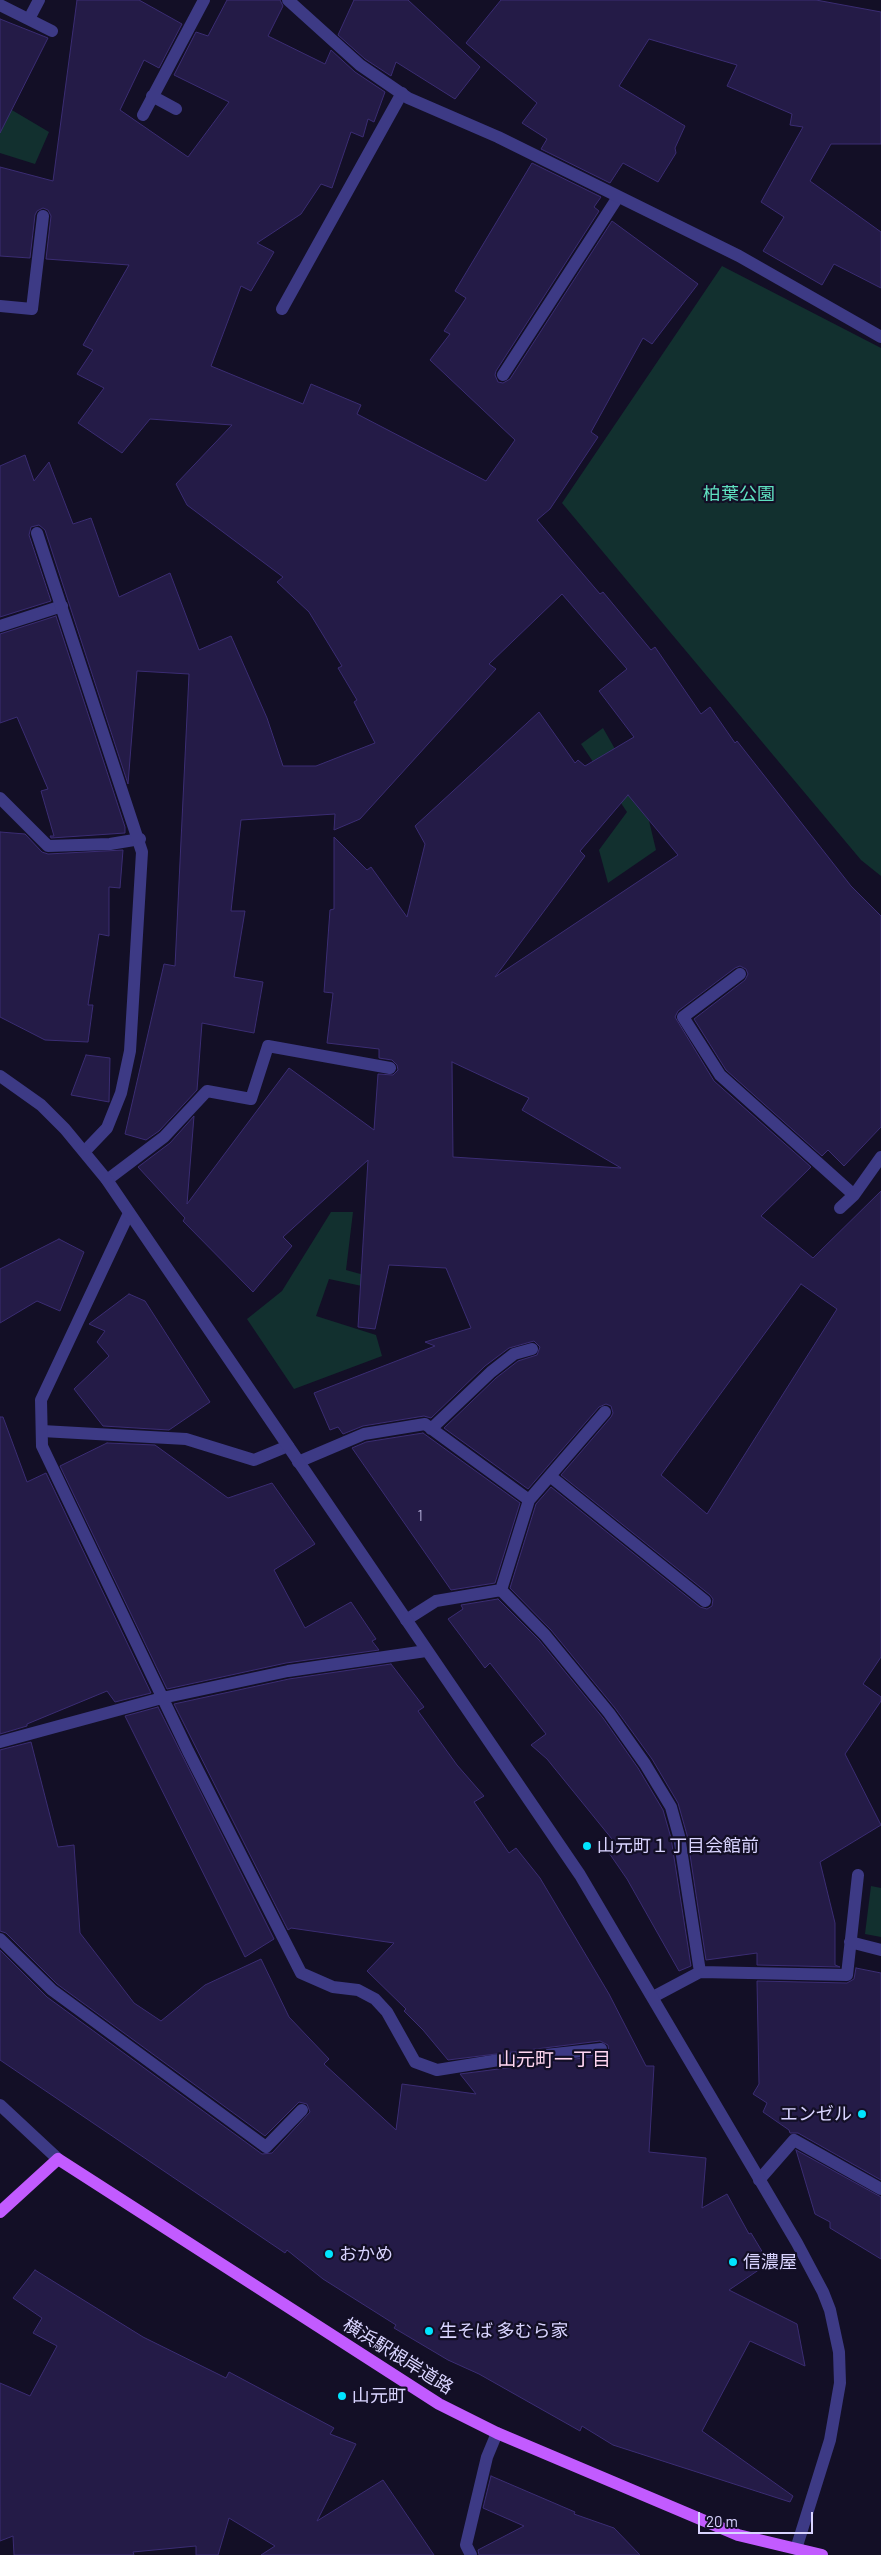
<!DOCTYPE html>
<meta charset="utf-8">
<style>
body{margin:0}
#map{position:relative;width:881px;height:2555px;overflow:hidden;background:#130f26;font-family:Barlow,sans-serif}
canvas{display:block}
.scale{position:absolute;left:698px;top:2512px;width:115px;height:22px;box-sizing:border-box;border:2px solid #d9d4ff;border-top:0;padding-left:6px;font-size:15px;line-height:18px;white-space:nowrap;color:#d9d4ff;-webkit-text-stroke:4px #130f26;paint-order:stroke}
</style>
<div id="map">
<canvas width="881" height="2555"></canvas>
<div class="scale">20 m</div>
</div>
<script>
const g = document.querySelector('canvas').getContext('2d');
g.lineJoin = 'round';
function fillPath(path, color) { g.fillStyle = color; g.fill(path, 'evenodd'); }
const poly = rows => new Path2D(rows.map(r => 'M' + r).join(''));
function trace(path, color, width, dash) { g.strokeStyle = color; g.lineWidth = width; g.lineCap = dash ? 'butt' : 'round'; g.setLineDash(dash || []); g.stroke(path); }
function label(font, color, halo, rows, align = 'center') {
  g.font = font + ' Barlow,"Noto Sans JP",sans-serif'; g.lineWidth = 4.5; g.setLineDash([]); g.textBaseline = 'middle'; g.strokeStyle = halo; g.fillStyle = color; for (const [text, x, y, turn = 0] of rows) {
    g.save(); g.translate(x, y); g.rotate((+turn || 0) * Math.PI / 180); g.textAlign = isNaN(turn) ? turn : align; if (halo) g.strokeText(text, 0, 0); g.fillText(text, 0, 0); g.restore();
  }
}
const green = poly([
 [0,103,49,132,35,164,0,153],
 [722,266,881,348,881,876,861,860,562,503],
 [603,728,644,800,656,850,608,883,599,850,627,812,581,744],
 [331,1212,353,1212,346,1270,364,1275,362,1286,329,1279,316,1316,376,1335,382,1356,294,1389,247,1319,282,1291],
 [871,1886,881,1888,881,1937,865,1934]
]);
const building = poly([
 [77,0,139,0,182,24,159,68,144,60,120,110,188,157,229,102,174,75,196,32,208,36,227,0,280,0,283,6,268,36,325,64,331,50,355,72,385,92,374,122,368,119,363,137,351,132,332,188,321,184,301,214,257,243,274,252,251,291,241,286,211,366,303,404,311,384,361,405,357,414,486,481,515,440,430,360,450,334,444,331,466,298,455,291,532,163,601,197,594,207,599,211,496,371,495,375,498,382,503,383,510,379,612,221,698,284,652,344,643,338,591,432,598,437,550,509,537,520,600,594,603,592,651,650,655,647,701,714,710,707,735,743,737,741,851,886,881,916,881,1127,844,1166,828,1150,822,1156,726,1070,694,1019,745,980,748,974,746,969,740,966,735,968,678,1011,675,1017,714,1081,811,1167,761,1216,813,1258,881,1191,881,1657,863,1684,881,1697,881,1701,845,1754,881,1825,820,1862,835,1923,835,1965,840,1967,757,1965,757,1953,706,1960,687,1835,678,1803,652,1759,615,1708,551,1630,510,1588,536,1504,551,1487,700,1607,707,1609,712,1606,713,1599,710,1595,561,1475,611,1417,613,1413,611,1406,606,1404,599,1407,528,1489,444,1428,496,1378,518,1361,537,1355,540,1347,534,1341,509,1348,485,1366,431,1418,424,1416,363,1426,343,1434,338,1427,330,1430,314,1393,435,1346,425,1342,471,1328,446,1268,389,1265,375,1329,358,1327,368,1160,283,1237,292,1246,253,1292,183,1221,185,1218,138,1167,170,1143,194,1116,187,1204,289,1068,374,1130,378,1074,393,1075,398,1070,397,1065,392,1060,379,1058,379,1049,327,1043,333,993,324,992,330,910,334,909,334,837,367,870,371,867,407,917,425,844,415,826,539,712,575,763,578,760,585,766,634,737,599,691,627,669,562,594,489,664,496,669,360,819,334,830,335,814,241,820,231,911,245,911,234,977,263,982,254,1033,202,1023,197,1090,159,1131,146,1140,125,1134,164,964,175,966,189,674,137,671,128,784,45,530,39,525,31,527,29,535,51,601,0,617,0,466,25,455,34,481,49,462,73,524,91,518,119,597,170,573,199,650,231,636,267,718,283,766,316,766,375,743,354,702,357,700,338,668,342,666,309,612,277,582,283,577,187,505,176,484,232,425,150,419,122,453,78,423,104,388,77,374,93,350,83,345,129,265,46,259,51,216,48,210,43,208,37,211,35,215,30,258,0,256,0,167,53,181,77,0],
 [628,795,678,855,495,977,585,856,580,851,628,795],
 [452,1062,529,1098,522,1110,621,1168,453,1157,452,1062],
 [801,1284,837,1309,707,1514,661,1475,801,1284],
 [354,0,408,0,480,67,455,99,396,62,391,76,365,59,338,35,354,0],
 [501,0,816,0,881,12,881,144,831,144,810,181,881,232,881,288,834,264,822,285,763,251,784,217,761,202,803,127,790,125,792,114,727,86,737,65,649,39,619,86,685,126,675,148,676,153,658,182,623,163,610,183,541,149,547,139,522,123,537,103,466,43,501,0],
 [0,19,48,38,0,133,0,19],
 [56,616,125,827,125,833,51,838,50,836,54,836,41,791,48,789,17,717,0,723,0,634,56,616],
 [0,832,25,834,42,852,48,854,123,850,120,888,109,887,109,936,99,934,88,1005,93,1005,88,1042,45,1040,0,1017,0,832],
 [86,1055,110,1058,109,1102,71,1095,86,1055],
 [59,1239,84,1252,60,1311,37,1301,0,1323,0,1269,59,1239],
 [129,1294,145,1301,210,1402,169,1430,103,1426,74,1389,109,1356,97,1342,105,1331,89,1324,129,1294],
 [0,1417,3,1417,27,1482,46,1473,151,1693,115,1702,107,1691,27,1724,27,1726,0,1734,0,1417],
 [423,1433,520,1503,495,1583,451,1590,352,1448,366,1442,423,1433],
 [107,1443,155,1445,228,1498,272,1483,315,1544,274,1570,305,1628,351,1602,376,1639,372,1641,379,1650,286,1663,167,1689,60,1466,107,1443],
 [498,1599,539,1640,603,1718,638,1768,663,1810,671,1838,691,1966,679,1971,627,1879,607,1850,616,1844,547,1759,531,1745,546,1734,490,1663,485,1668,448,1619,463,1609,461,1605,498,1599],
 [391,1664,424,1707,418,1711,457,1765,484,1796,474,1802,509,1853,516,1848,540,1878,609,1994,646,2066,654,2066,649,2152,706,2158,702,2208,727,2194,749,2234,751,2233,769,2263,729,2290,797,2324,805,2366,750,2341,702,2431,793,2496,790,2502,613,2445,582,2426,580,2431,479,2374,448,2360,394,2328,396,2325,323,2279,287,2250,285,2253,0,2060,0,1950,47,1997,262,2154,272,2153,310,2112,307,2104,299,2102,265,2136,57,1984,6,1933,0,1931,0,1750,31,1742,58,1847,74,1845,80,1933,134,2003,161,2021,205,1985,261,1959,289,2017,329,2059,324,2064,396,2130,402,2084,476,2094,460,2074,606,2055,609,2052,608,2045,600,2041,448,2060,423,2030,404,2011,406,2009,367,1971,394,1943,291,1928,288,1930,174,1704,289,1679,391,1664],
 [158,1707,274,1939,245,1957,125,1716,158,1707],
 [856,1968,881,1973,881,2180,798,2133,790,2133,789,2130,763,2112,767,2103,753,2094,759,2084,757,1981,847,1983,854,1979,856,1968],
 [796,2150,881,2197,881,2259,830,2228,830,2222,815,2214,796,2150],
 [35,2270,143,2337,226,2378,229,2372,334,2428,330,2434,356,2444,317,2521,383,2480,434,2555,261,2555,275,2546,229,2518,218,2555,196,2555,196,2546,133,2552,134,2555,14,2555,13,2536,0,2541,0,2383,30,2396,57,2346,33,2333,42,2318,13,2298,35,2270],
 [491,2476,575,2512,574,2514,614,2528,640,2555,479,2555,478,2550,524,2526,483,2508,491,2476]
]);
const service = poly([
 [0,5,52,31],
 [29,19,39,0],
 [152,96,176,109],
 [143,115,204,0],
 [0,306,32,309,43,216],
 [282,309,402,93],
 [503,375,618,197],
 [0,626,62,606],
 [0,798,48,846,110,844,140,839],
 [740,974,683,1017,720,1075,854,1195],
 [107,1180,164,1137,207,1091,251,1099,268,1046,390,1068],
 [840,1208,854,1195,881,1157],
 [431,1429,491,1372,514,1354,532,1349],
 [42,1431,186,1439,254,1460,288,1446],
 [298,1462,364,1434,425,1424,529,1500],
 [550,1476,705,1601],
 [501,1590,545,1635,609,1713,645,1764,671,1807,679,1836,700,1972],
 [406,1620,436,1601,501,1590,529,1500,605,1412],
 [0,1939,52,1990,266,2147,302,2110],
 [850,1942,881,1950],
 [653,1997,700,1972,847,1975,858,1875],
 [759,2180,794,2140,881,2189],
 [471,2555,466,2545,487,2457,497,2433]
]);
const minor = poly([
 [288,0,360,65,408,98,498,137,739,256,881,337],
 [37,533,142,852,130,1051,121,1093,107,1128,85,1151],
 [129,1213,41,1400,42,1446,188,1751,301,1973,333,1987,358,1990,375,1999,387,2012,415,2062,437,2070,499,2060,601,2049],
 [0,1742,162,1698,288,1671,426,1651]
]);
const tertiary = poly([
 [0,1076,41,1105,65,1129,107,1180,580,1875,797,2243,823,2292,830,2310,839,2352,840,2383,830,2440,796,2549],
 [0,2105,58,2159]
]);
const primary = poly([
 [0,2212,58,2159,439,2404,497,2433,738,2535,822,2555]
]);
const markers = [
 [587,1846,5,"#00e5ff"],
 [862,2114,5,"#00e5ff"],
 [329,2254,5,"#00e5ff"],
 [733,2262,5,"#00e5ff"],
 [429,2331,5,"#00e5ff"],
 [342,2396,5,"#00e5ff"]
];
const numberNames = [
 ["1",420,1516]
];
const parkNames = [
 ["柏葉公園",739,494]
];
const poiNames = [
 ["山元町１丁目会館前",597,1846],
 ["エンゼル",852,2114,"right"],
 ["おかめ",339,2254],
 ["信濃屋",743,2262],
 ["生そば 多むら家",439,2331],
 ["山元町",352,2396]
];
const streetNames = [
 ["横浜駅根岸道路",398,2356,32]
];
const neighbourhoodNames = [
 ["山元町一丁目",554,2060]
];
fillPath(green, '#12302f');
fillPath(building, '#241b47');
trace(building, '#3b2d73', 1);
trace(service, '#3d3a85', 12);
trace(minor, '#3d3a85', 12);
trace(tertiary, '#3d3a85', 12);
trace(primary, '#c25bff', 12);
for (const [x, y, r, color] of markers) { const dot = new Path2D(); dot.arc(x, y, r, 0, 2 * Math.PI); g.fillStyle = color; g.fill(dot); trace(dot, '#130f26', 2); }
label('15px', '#aca6d1', null, numberNames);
label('18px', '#5fe0c0', '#130f26', parkNames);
label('18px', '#d9d4ff', '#130f26', poiNames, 'left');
label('18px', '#d9d4ff', '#130f26', streetNames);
label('19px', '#ffd6f0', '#130f26', neighbourhoodNames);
</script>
